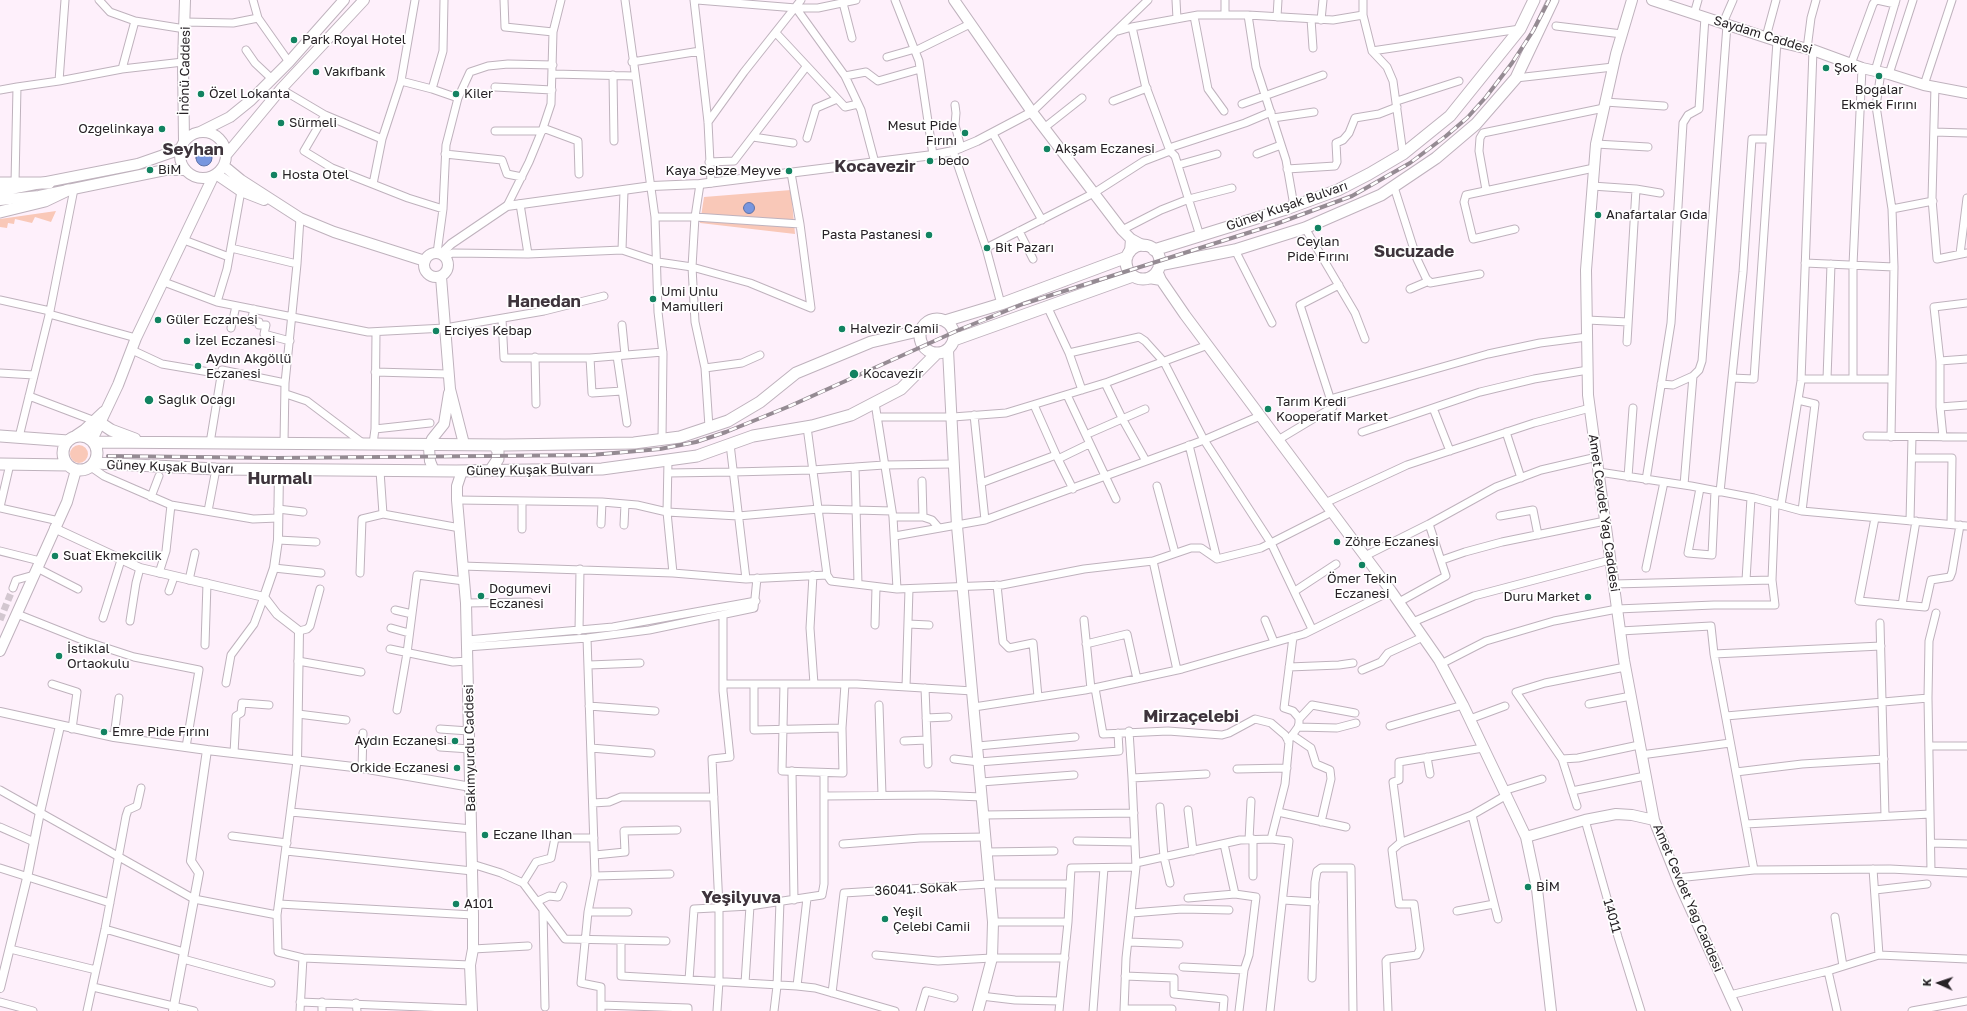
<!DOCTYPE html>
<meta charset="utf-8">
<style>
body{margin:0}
#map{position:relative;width:1967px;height:1011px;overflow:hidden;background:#fef0fb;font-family:"Golos Text",sans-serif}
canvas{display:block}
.north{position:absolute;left:1919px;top:963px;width:40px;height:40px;-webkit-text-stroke:3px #fff;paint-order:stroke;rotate:273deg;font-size:11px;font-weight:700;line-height:16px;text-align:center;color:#272226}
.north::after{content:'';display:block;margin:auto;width:14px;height:18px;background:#272226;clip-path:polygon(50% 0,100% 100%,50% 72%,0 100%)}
</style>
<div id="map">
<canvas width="1967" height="1011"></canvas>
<div class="north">K</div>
</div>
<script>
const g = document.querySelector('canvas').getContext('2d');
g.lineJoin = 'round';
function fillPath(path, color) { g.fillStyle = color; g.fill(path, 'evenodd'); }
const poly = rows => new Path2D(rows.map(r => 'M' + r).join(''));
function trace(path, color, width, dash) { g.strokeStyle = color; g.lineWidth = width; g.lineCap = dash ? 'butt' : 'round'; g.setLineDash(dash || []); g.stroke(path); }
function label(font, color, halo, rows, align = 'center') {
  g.font = font + ' "Golos Text",sans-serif'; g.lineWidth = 3.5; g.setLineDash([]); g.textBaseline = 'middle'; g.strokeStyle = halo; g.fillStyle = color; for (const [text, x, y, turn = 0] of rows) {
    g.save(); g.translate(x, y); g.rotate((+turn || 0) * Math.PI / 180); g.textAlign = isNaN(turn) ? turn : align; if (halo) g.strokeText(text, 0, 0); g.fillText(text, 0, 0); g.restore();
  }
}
const green = poly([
 [791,190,795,234,700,223,704,197],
 [56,211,51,222,35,217,32,223,15,219,14,224,8,223,7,228,0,227,0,219],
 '70 454a9 9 0 1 1 18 0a9 9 0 1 1-18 0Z'
]);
const water = poly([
 '196 158a8 8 0 1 1 16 0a8 8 0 1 1-16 0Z',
 '743.5 208a5.5 5.5 0 1 1 11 0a5.5 5.5 0 1 1-11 0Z'
]);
const minorTunnel = poly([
 [0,620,13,588]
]);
const minor = poly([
 [65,0,59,81,122,69,183,62],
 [99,0,110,12,135,21,185,29],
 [253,0,258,18],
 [504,0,505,27,553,32],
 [625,0,655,217,658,312,663,354,662,439],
 [694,0,708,122,711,183],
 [697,0,796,8,818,8,856,0],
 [895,0,919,61,933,155],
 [1176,0,1177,19],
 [1225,0,1225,15],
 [1363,0,1363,15,1372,51,1387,67,1393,81,1403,154],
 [1877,0,1895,4],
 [843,3,852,38],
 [796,8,845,76,861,110,875,163],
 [1694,14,1698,0],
 [1248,15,1256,67,1286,160,1294,206],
 [1194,16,1208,89,1224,111],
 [1277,17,1278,0],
 [1311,19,1313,48],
 [1321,20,1323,0],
 [185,22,233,23,258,18,289,62],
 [1723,23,1733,0],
 [1556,26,1622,34],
 [1132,27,1145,84,1170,151,1175,156,1200,236],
 [1118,31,1132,27,1198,15,1248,15,1333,20,1363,15],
 [776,33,845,107,858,104],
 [1766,37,1776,0],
 [1807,49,1811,18,1816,0],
 [246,50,255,63,272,79],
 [915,51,970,24],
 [1372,51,1520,29],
 [887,57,915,49],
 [632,62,700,51],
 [1851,64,1873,4,1876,0],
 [122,69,135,21],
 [1875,71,1896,0],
 [1881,72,1876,106,1892,209,1894,267,1891,437],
 [553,74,634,76],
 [1889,74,1913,0],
 [613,75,614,141],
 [845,76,866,72,878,81,920,69],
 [1516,78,1613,67],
 [401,81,432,89,458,98],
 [1924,85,1952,0],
 [1935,86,1932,199,1937,259,1967,253],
 [17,87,59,81],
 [495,87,552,90],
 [281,89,325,115,382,139],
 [432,89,443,51,444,0],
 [0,90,17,87,15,183],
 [1113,101,1147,88],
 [1397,101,1459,81],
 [1605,102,1664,106],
 [1242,104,1323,75],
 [955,105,956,113,955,125,961,148],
 [1032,112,1148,0],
 [325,115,304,151,332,168,408,198,443,209],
 [1273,118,1314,112],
 [708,122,744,72,801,0],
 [543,128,578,141,579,174],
 [1044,128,1082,98],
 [495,131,542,131],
 [1934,132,1967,133],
 [993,134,1042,220],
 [753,137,793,143],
 [807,138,816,108,837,99],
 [1596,144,1648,147],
 [1169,148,1245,123,1271,112],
 [953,151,986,248,1001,304],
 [445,154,502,160,507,174,522,177],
 [1257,154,1281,145],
 [709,162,734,161,806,67],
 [1178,165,1217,154],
 [1287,169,1335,166,1337,162,1336,143,1343,140,1349,133,1355,118,1379,114,1397,107],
 [373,184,382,139,401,81,415,0],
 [700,184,695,217,692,267,695,322,705,368,709,427],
 [1592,186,1636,189,1660,193],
 [1394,187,1417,259,1426,278,1430,283,1480,274],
 [1486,190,1479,151,1480,138,1483,133,1604,108],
 [520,204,528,254],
 [507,206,529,162,543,128,551,104,553,32,561,0],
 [1892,209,1933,201],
 [655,217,695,217,800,224],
 [1305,228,1355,313,1365,339],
 [1515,229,1473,239,1464,202,1466,195,1594,168],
 [1122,230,1161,210,1189,199,1232,188],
 [1019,231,1033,259],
 [184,240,229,257],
 [231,248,297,264],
 [986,248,1094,193,1144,161,1170,151],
 [622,250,624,191],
 [1235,250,1272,323],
 [437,253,443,209,446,145,458,98,470,72,488,66,508,64,553,65],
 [1960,254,1967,198],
 [444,256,453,253,528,254,622,250,658,262,692,267,750,283,811,308,800,224,791,173],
 [1805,263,1894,267],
 [164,282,217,302,368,332,445,328,544,311,604,296],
 [1410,289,1429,281],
 [0,300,50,311,19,437],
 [217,302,227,269,241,191],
 [1047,306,1069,353,1082,390],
 [254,309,251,321,259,322,259,325,266,325,264,334,290,341],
 [50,311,74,189],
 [49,314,136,338],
 [502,319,504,358,590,358,663,352],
 [1587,320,1628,322],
 [622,325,625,355],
 [231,328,236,306],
 [1627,342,1636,189],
 [132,350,162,364,221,374],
 [1069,353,1139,337,1145,341,1164,362,1204,440,1271,543,1312,629],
 [617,356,627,423],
 [535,357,536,404],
 [590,358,592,393,622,391],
 [1940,361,1967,359],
 [705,368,742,363,760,355],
 [375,372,448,374],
 [0,373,34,375],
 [1732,378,1754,379,1777,41],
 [1801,379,1891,379],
 [1827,379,1831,264],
 [1853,379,1853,265,1862,68],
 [1105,383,1123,420,1146,461],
 [1661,384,1673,385,1693,376,1699,370,1702,361,1727,25],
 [286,394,307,401,364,444],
 [1067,395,1116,499],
 [29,396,95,421],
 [1330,399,1488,354,1540,343,1587,337],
 [1798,400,1815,404,1802,511],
 [875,403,893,517,897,589],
 [1034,405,1058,459,1089,444],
 [1940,407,1967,405],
 [1433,408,1450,451],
 [974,415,985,520],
 [877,417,953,417,1006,413,1108,382,1208,345],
 [807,427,827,575],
 [375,429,430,423],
 [1362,432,1480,392,1534,379,1588,370],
 [1506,432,1521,478],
 [1090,433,1145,409],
 [1867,436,1967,437],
 [1943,437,1940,407,1940,361,1934,307,1967,303],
 [1278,440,1333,407,1300,305,1339,285],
 [210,443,222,370,285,383],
 [284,443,285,383,297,264,300,218],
 [373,444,375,429,376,333],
 [730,444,746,579],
 [1189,445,1217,559],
 [1912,458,1952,458,1951,524],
 [1058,459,1073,489],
 [668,460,667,512,673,573],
 [91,467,104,476,171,505,253,519,278,518],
 [855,467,858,584],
 [380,471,383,514],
 [1599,472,1691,486,1754,498,1802,511,1967,526],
 [668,473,733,472,812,470,884,465,954,464],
 [1628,477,1633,408],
 [1646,480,1671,323,1683,123,1688,115,1699,109,1705,17],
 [922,481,923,517],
 [981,483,1056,455],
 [1684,485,1693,376],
 [1157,486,1175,553],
 [1700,488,1688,553,1712,555,1715,491],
 [1720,492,1743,272,1752,139,1770,139],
 [151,497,159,476],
 [457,500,602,502,637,505,667,512,738,516,819,509,892,511],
 [522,501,522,529],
 [1325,503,1407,465,1534,423,1590,408],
 [1781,505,1801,381,1813,50],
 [0,507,10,464],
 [0,508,59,521],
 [278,509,303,512],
 [208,511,216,469],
 [1500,516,1533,510,1538,535],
 [893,517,923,517,932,520,939,528],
 [1875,518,1859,601,1925,607,1931,580,1950,577,1952,572,1960,525],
 [1910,521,1912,437],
 [601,524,602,502],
 [624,525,625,504],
 [895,536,985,520,1204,440,1260,416],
 [278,540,316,542],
 [0,551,40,561],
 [1365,556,1429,524,1496,487,1541,470,1597,457],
 [1442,560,1465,552,1502,542,1605,521],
 [1153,561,1177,670],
 [462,566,673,573,746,579,827,575,831,581,897,589,1002,585,1084,569,1153,561,1191,548,1201,548,1217,559,1261,548,1332,512],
 [37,568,78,589],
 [274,568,321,573],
 [1646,568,1664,482],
 [159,573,166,551,171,505],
 [360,573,362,519,383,514,460,528],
 [813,575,810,628,814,684],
 [189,580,195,553],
 [1746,580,1751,498],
 [1614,584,1772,580],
 [997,585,1003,642,1009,648,1033,643,1038,697],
 [13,588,16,580,34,575],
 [169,591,174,577],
 [1295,591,1336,564],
 [1399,602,1446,576,1429,524],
 [466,603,529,602],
 [1902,605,1916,521],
 [395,610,412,614],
 [17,614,85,641,134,657,199,670,186,747],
 [103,618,121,560],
 [1084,620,1091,689],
 [1265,620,1274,642],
 [130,621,136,583,140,568],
 [1413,622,1474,596,1610,560],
 [1880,623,1885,816],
 [908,624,929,625],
 [875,625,876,587],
 [391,628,409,633],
 [299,631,307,629,310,626,320,589],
 [579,631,580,569],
 [1620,631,1711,626,1714,654,1754,870],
 [587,638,595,876,588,912,581,983,601,987,601,1011],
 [467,640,613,627,756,601],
 [1086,644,1127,634,1137,679],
 [205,645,207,583],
 [467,647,587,638,649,630,754,608,757,578],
 [390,649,453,662,468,661],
 [1714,654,1881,646],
 [298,661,361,672],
 [1441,664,1486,641,1554,621,1617,609,1714,605,1775,605,1772,580,1775,504],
 [589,665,640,663],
 [1289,667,1339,665,1353,663],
 [1625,667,1545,683,1516,692,1562,759,1578,758,1639,745],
 [1362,670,1381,662,1388,653,1423,637],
 [226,683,231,655,254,624,264,597],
 [52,684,77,692,72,729],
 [724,684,857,684,973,691],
 [754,684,754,730,842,728,845,684],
 [784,684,782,771,843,773,842,728],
 [906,687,909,589],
 [925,688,928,764],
 [1095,688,1103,734,1168,731,1222,735,1229,733,1255,719,1271,723,1285,735,1289,742,1285,784,1271,839],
 [1589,704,1631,696],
 [879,705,882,795],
 [589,706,655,711],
 [974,707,1085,690,1182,669,1304,634,1391,591],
 [397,710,407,653,417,575,464,581],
 [298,714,346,720],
 [1726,716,1928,698],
 [926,718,948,717],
 [1299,719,1312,705,1355,713],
 [1470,719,1505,706],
 [1390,726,1463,705],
 [1298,727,1337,728,1356,723],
 [440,729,469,731],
 [1129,731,1132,778],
 [1292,735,1311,748,1316,764,1330,770,1331,779,1321,822],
 [114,737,119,698],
 [904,741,927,740],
 [1288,741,1298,727,1299,723,1299,718,1293,711,1284,708,1293,637],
 [978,746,1075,737],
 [1929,746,1967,746],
 [440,747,470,749],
 [591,748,651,753],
 [234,753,236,716,241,713,242,703,269,705],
 [1641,755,1730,743],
 [1427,757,1430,774],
 [954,759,979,762,1119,751,1118,733],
 [1562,759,1577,806],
 [297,761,277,915,278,952,303,958,470,965],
 [362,768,363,733],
 [1237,769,1287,768],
 [792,771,794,900],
 [1736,772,1802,764,1884,759],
 [981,782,1074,775],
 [0,790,194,899,277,915],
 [1503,791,1542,779],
 [1572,791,1645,776],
 [824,796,932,795,982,797],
 [593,803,609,802,621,797,714,797],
 [1160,807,1164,857,1170,883],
 [1188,810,1193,851],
 [291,812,472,829],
 [1278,812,1346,827],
 [984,815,1134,813],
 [1472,815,1498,919],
 [1585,820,1618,937,1641,1011],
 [1746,824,1930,814],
 [0,827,34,842],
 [232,836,287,843],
 [1253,839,1253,876],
 [1249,840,1251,801],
 [1077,841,1135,842],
 [1401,843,1393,782,1399,780,1399,762,1483,748],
 [1931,843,1967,844],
 [843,844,920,838,986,837],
 [1224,844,1235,894],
 [286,851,472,871],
 [987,852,1054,851],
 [595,855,625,852,624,831,677,830],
 [1136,863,1240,840,1271,839,1289,841,1270,1011],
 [472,864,501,873,523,883,565,939,666,941],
 [0,868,110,903],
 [1873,869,1879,955],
 [1931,871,1928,698,1929,641,1936,613],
 [595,876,670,874],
 [1677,878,1754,870,1890,869,1967,873],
 [523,883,536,862,551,858,555,838,594,838],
 [1875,890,1927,884],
 [1188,898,1235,894,1256,897,1249,955,1244,970,1239,1011],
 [1283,900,1315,902],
 [538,901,549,896,558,897,563,886],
 [279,904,473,915],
 [543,911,545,1007],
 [1457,911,1494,904],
 [588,912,628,912],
 [1132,913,1182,909,1229,910],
 [1835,917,1843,966],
 [993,922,1068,922],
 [105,929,184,952],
 [621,941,621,976,797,986,815,988,895,1011],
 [1129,942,1179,944],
 [10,949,96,970],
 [473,949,528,946],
 [876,955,938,961,992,958,1065,958],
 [183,959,271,983],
 [1183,967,1244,970],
 [1828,971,1837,1011],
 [1125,976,1174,978,1174,994,1224,999,1223,1011],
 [1312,978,1315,882,1317,871,1321,868,1351,868,1353,1011],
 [689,980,694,909,750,906,822,895,824,884,824,773],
 [745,983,750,906],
 [797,986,807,898],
 [93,987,194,1011],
 [832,993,844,893,989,884,1070,884],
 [1730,995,1828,971,1879,955,1967,959],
 [981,996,1015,1000,1060,1001],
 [0,1002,33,1011],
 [300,1002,472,1009],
 [322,1002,322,1011],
 [356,1003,357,1011],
 [601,1005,688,1008,688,1011],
 [1124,1009,1172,1009],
 [87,1011,105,929,126,816,128,810,137,806,141,788],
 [300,1011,303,958],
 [717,1011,719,981,719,907,712,759,730,757,723,691,723,615],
 [774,1011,777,986,780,901],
 [920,1011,926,991,954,998],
 [1059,1011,1068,922,1071,868,1136,867],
 [1093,1011,1104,868],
 [1124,1011,1126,958,1136,867,1132,778,1206,774],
 [1388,1011,1386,961,1388,959,1417,955,1420,949,1414,904,1399,904,1392,850,1400,843,1472,815,1505,796],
 [1912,1011,1967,1001]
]);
const tertiary = poly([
 [441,254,451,244,507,206,652,186,700,184,933,155,953,151,977,141,1032,112],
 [54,528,140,568,264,597,277,614,299,631,297,761],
 [264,597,274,568,278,540,279,470],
 [0,712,114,737,207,750,362,768,471,787],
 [0,988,27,878,40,812,60,726],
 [173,1011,199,873,191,861,207,750]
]);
const secondary = poly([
 [954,0,1032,112,1122,230,1131,239,1144,246],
 [1632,0,1616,54,1596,144,1586,270,1588,395,1624,660,1654,820,1679,883,1737,1011],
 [1652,0,1783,43,1813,50,1862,68,1889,74,1924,85,1967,93],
 '180 155a23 23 0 1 1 46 0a23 23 0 1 1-46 0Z',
 [200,132,230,117,251,100,289,62,344,0],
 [184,142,183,62,185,0],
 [227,154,281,89,364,0],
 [224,166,241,180,300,218,334,232,425,261],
 [216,174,241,191,264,200],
 [0,191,138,164,181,149],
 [0,200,39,196,165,170,185,170],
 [1130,252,1131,239],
 '424 265a12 12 0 1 1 24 0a12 12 0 1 1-24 0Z',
 [1157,271,1161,280,1185,315,1391,591,1439,660,1463,705,1526,837,1537,889,1551,1011],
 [441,277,450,389,464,444],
 [1149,278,1161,280],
 [948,350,957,526,993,922,992,958,978,1011],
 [92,440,118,385,136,338,213,177],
 [434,471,430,461,429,448,432,439,444,424,449,393],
 [462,471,457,486,457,500,466,603,467,647,473,915,473,949,470,965,472,1011],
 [0,651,67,502,76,470],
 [1526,837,1585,820,1616,814,1632,815,1654,820]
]);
const primary = poly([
 '1126 262a17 17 0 1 1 34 0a17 17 0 1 1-34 0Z',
 [1154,250,1286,209,1338,190,1369,174,1403,154,1450,116,1520,29,1534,0],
 [1159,265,1235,250,1305,228,1381,195,1436,158,1476,124,1516,78,1553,0],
 '920 336a17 17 0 1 1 34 0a17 17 0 1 1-34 0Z',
 [945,321,1001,304,1127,257],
 [954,340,1133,276],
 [99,422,111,430,135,439],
 '63 453a17 17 0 1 1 34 0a17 17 0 1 1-34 0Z',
 [0,436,68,441],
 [76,436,85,430,104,412],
 [94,442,505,445,634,443,680,437,728,421,760,402,796,373,871,342,922,330],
 [95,463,216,469,456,471,602,469,697,456,753,436,812,426,851,415,901,389,937,353],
 [0,464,68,465],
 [490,471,498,459,498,451,494,445]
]);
const trunk = poly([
 [0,183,49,183],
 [0,212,45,201,68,190]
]);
const rail = poly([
 [108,456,276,458,591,455,660,449,696,442,726,432,790,406,961,329,1023,304,1276,224,1352,196,1410,163,1446,136,1467,118,1486,97,1512,63,1533,31,1549,0]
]);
const markers = [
 [294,40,4,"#128361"],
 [1826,68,4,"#128361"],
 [316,72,4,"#128361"],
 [1879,76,4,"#128361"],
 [201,94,4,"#128361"],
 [456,94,4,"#128361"],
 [281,123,4,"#128361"],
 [162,129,4,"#128361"],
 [965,133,4,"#128361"],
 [1047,149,4,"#128361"],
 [930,161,4,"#128361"],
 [150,170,4,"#128361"],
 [789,171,4,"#128361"],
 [274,175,4,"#128361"],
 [1598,215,4,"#128361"],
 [1318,228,4,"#128361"],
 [929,235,4,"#128361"],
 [987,248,4,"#128361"],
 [653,299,4,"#128361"],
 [158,320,4,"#128361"],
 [842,329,4,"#128361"],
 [436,331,4,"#128361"],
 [187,341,4,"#128361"],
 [198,366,4,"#128361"],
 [854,374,5,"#128361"],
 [149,400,5,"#128361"],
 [1268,409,4,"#128361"],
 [1337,542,4,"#128361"],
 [55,556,4,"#128361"],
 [1362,565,4,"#128361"],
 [481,596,4,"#128361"],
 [1588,597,4,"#128361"],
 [59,656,4,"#128361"],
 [104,732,4,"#128361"],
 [455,741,4,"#128361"],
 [457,768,4,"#128361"],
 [485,835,4,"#128361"],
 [1528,887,4,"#128361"],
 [456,904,4,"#128361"],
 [885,919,4,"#128361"]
];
const streetNames = [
 ["Saydam Caddesi",1763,35,17],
 ["İnönü Caddesi",185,71,-89],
 ["Güney Kuşak Bulvarı",1287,206,-19],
 ["Güney Kuşak Bulvarı",170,467,2],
 ["Güney Kuşak Bulvarı",530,470,-1],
 ["Amet Cevdet Yağ Caddesi",1604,513,82],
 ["Bakımyurdu Caddesi",470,748,-91],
 ["36041. Sokak",916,889,-3],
 ["Amet Cevdet Yağ Caddesi",1688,898,67],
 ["14011",1612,916,74]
];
const poiNames = [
 ["Park Royal Hotel",302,40],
 ["Şok",1834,68],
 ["Vakıfbank",324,72],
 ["Bogalar",1879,90,"center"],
 ["Ekmek Fırını",1879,105,"center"],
 ["Özel Lokanta",209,94],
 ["Kiler",464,94],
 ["Sürmeli",289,123],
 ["Mesut Pide",957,126,"right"],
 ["Fırını",957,141,"right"],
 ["Ozgelinkaya",154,129,"right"],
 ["Akşam Eczanesi",1055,149],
 ["bedo",938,161],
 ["BiM",158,170],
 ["Kaya Sebze Meyve",781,171,"right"],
 ["Hosta Otel",282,175],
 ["Anafartalar Gıda",1606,215],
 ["Pasta Pastanesi",921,235,"right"],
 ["Ceylan",1318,242,"center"],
 ["Pide Fırını",1318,257,"center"],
 ["Bit Pazarı",995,248],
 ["Umi Unlu",661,292],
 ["Mamulleri",661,307],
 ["Güler Eczanesi",166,320],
 ["Halvezir Camii",850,329],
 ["Erciyes Kebap",444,331],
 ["İzel Eczanesi",195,341],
 ["Aydın Akgöllü",206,359],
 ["Eczanesi",206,374],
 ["Kocavezir",863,374],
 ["Saglık Ocagı",158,400],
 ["Tarım Kredi",1276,402],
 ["Kooperatif Market",1276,417],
 ["Zöhre Eczanesi",1345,542],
 ["Suat Ekmekcilik",63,556],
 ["Ömer Tekin",1362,579,"center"],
 ["Eczanesi",1362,594,"center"],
 ["Doğumevi",489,589],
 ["Eczanesi",489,604],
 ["Duru Market",1580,597,"right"],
 ["İstiklal",67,649],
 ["Ortaokulu",67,664],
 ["Emre Pide Fırını",112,732],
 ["Aydın Eczanesi",447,741,"right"],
 ["Orkide Eczanesi",449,768,"right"],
 ["Eczane Ilhan",493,835],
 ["BİM",1536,887],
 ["A101",464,904],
 ["Yeşil",893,912],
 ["Çelebi Camii",893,927]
];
const districtNames = [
 ["Seyhan",193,150],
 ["Kocavezir",875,167],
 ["Sucuzade",1414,252],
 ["Hanedan",544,302],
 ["Hurmalı",280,479],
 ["Mirzaçelebi",1191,717],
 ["Yeşilyuva",741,898]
];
fillPath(green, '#f9c8b8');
fillPath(water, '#7896df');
trace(water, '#6073a8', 1);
trace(minorTunnel, '#d3c7d0', 7, [7, 3.5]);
trace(minor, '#bfb2bd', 9);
trace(tertiary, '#bfb2bd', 10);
trace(secondary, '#bfb2bd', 12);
trace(primary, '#bfb2bd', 13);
trace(trunk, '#bfb2bd', 13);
trace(minor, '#fff', 7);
trace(tertiary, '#fff', 8);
trace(secondary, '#fff', 10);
trace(primary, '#fff', 11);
trace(trunk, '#fff', 11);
trace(rail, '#958b93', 4);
trace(rail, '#fff', 2.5, [8]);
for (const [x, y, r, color] of markers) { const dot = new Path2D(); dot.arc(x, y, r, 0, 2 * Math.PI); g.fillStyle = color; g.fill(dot); trace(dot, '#fff', 1.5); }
label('13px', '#272226', '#fff', streetNames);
label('13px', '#272226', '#fff', poiNames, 'left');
label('bold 17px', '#3e343c', '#fff', districtNames);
</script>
